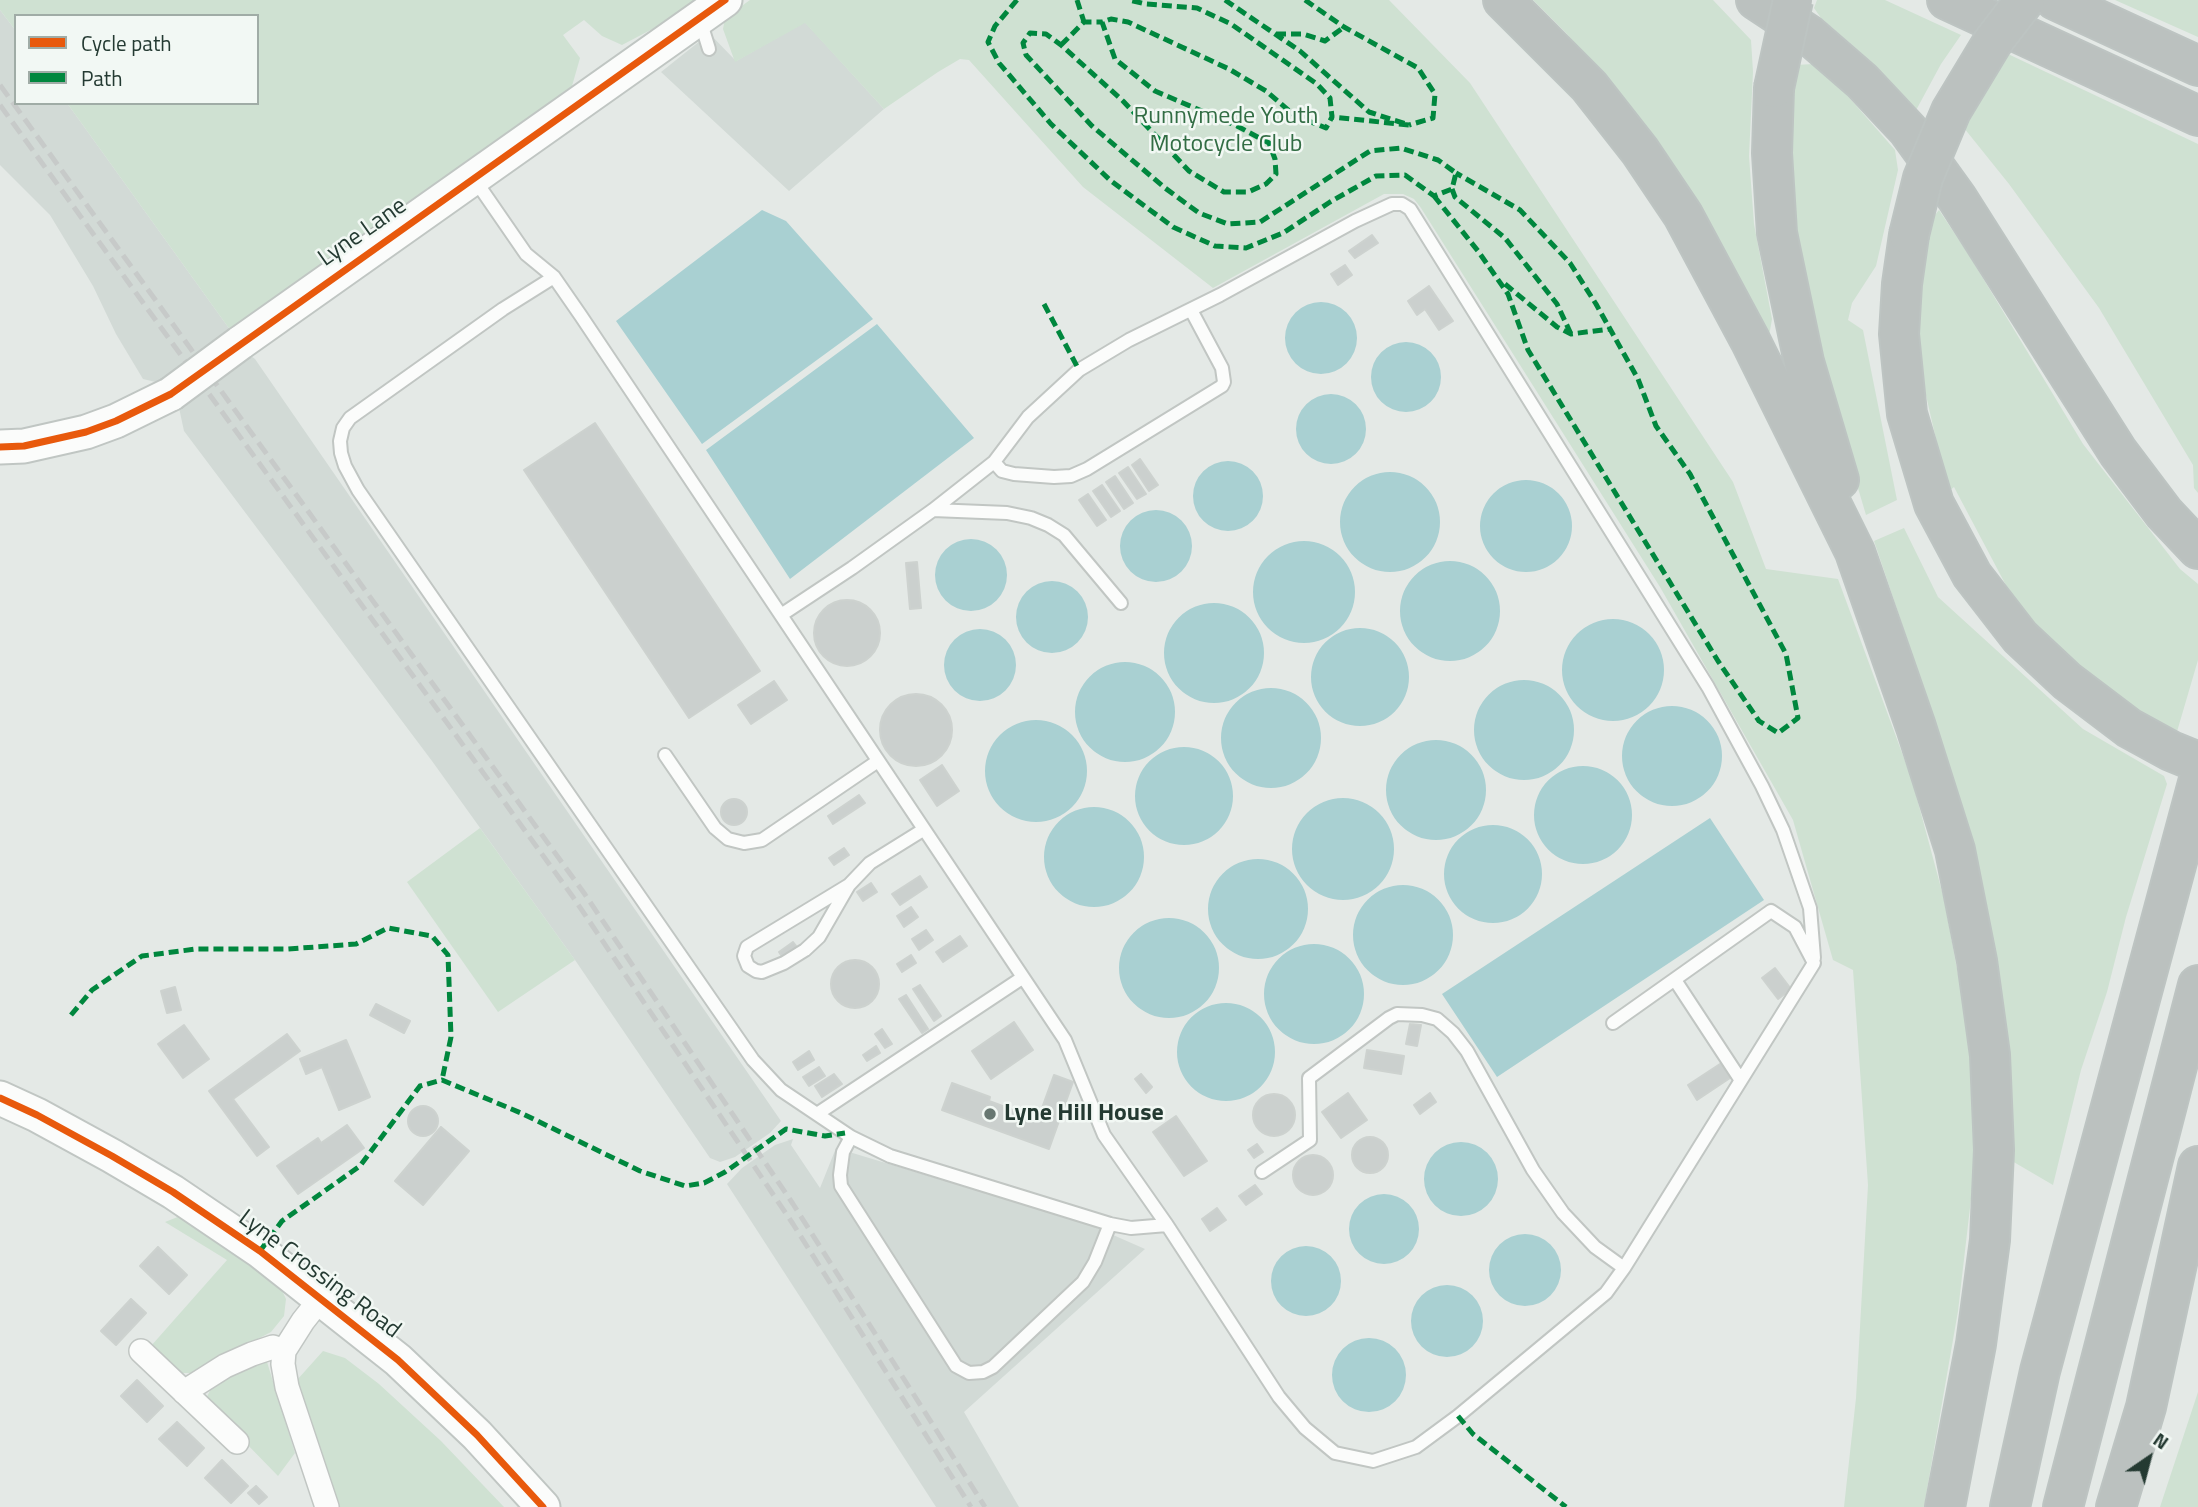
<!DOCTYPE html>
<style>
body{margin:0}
#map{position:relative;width:2198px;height:1507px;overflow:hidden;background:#e4e9e6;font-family:"Titillium Web",sans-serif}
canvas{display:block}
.legend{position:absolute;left:14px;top:14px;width:245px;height:91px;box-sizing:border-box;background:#f2f8f4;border:2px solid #a0aca6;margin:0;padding:9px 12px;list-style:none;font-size:21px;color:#243a32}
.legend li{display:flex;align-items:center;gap:14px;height:35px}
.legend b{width:35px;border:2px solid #a0aca6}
.north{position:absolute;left:2114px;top:1423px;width:70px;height:70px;-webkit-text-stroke:5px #f2f8f4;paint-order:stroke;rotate:35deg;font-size:19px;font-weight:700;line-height:28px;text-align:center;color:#243a32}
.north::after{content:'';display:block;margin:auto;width:24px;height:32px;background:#243a32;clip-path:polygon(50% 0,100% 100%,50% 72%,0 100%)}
</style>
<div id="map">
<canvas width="2198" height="1507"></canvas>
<ul class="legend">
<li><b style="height:9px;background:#e8590c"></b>Cycle path</li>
<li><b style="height:9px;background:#00873e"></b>Path</li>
</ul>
<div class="north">N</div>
</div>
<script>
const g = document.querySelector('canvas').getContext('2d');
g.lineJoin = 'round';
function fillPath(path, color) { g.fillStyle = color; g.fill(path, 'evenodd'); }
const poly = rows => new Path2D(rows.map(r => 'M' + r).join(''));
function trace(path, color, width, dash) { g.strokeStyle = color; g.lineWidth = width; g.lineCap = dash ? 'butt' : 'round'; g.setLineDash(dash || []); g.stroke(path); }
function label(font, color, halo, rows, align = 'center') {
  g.font = font + ' "Titillium Web",sans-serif'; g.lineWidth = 5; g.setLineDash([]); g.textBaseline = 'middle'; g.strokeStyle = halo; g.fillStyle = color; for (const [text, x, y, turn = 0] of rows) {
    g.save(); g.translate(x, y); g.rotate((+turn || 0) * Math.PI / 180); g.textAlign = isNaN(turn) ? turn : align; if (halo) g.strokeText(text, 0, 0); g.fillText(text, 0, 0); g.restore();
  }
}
const built = poly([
 [0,10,16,31,16,103,67,103,233,334,164,384,143,379,116,334,93,286,50,215,0,165],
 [805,22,884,109,789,191,661,72,705,37,706,30,736,61],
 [247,353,255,359,781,1121,770,1133,735,1157,720,1162,710,1158,575,960,432,761,184,431,178,403],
 [793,1139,791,1145,820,1188,836,1148,1088,1224,1145,1249,964,1412,1019,1507,936,1507,727,1184,742,1168,775,1145]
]);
const green = poly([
 [0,0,698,0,679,15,622,45,602,36,584,20,563,35,580,58,572,86,233,334,67,103,257,103,257,16,16,16,16,31,0,10],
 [750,0,1389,0,1470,83,1733,482,1766,569,1838,579,1912,780,1944,899,1971,1044,1974,1173,1958,1311,1924,1507,1844,1507,1856,1398,1868,1185,1853,970,1833,960,1793,820,1660,587,1421,208,1414,199,1403,194,1384,194,1213,288,1083,187,969,60,960,59,938,72,884,109,805,23,735,62,723,29,725,18],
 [1533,0,1713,0,1751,40,1753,72,1749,156,1754,224,1772,319,1769,336,1619,94,1566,33],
 [1817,0,1885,0,1961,35,1941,64,1914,114,1877,67,1821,18,1814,8],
 [2115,0,2198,0,2198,37],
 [2008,54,2198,144,2198,493,2194,488,2193,465,2099,308,2009,184,1964,128],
 [1814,64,1839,86,1895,150,1898,170,1876,266,1852,303,1848,320,1863,330,1897,500,1866,515,1824,374,1793,215,1792,101,1795,65],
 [1939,210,1969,255,2083,444,2180,569,2198,584,2198,660,2176,735,2163,729,2067,664,2018,608,1954,487,1948,492,1918,360,1918,286,1931,220],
 [1904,528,1938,597,2083,729,2164,776,2167,784,2126,917,2107,992,2081,1070,2053,1185,2012,1161,2009,1060,1997,957,1977,864,1941,740,1874,541],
 [480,828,575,960,498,1012,407,882],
 [185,1214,277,1280,286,1299,284,1316,271,1332,193,1373,177,1373,151,1346,227,1260,165,1222],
 [323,1351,345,1358,379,1384,441,1441,504,1507,337,1507,297,1380],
 [267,1362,295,1453,278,1476,205,1401,213,1384,250,1363],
 [2198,1392,2198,1507,2160,1507]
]);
const water = poly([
 [762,210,786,221,873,319,702,444,616,321],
 '1285 338a36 36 0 1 1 72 0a36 36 0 1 1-72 0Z',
 [877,324,974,438,790,579,706,450],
 '1371 377a35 35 0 1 1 70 0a35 35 0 1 1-70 0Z',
 '1296 429a35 35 0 1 1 70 0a35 35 0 1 1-70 0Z',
 '1193 496a35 35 0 1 1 70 0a35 35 0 1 1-70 0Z',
 '1340 522a50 50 0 1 1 100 0a50 50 0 1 1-100 0Z',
 '1480 526a46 46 0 1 1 92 0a46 46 0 1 1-92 0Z',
 '1120 546a36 36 0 1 1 72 0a36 36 0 1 1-72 0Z',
 '935 575a36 36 0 1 1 72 0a36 36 0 1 1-72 0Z',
 '1253 592a51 51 0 1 1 102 0a51 51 0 1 1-102 0Z',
 '1400 611a50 50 0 1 1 100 0a50 50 0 1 1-100 0Z',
 '1016 617a36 36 0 1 1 72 0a36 36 0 1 1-72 0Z',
 '1164 653a50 50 0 1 1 100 0a50 50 0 1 1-100 0Z',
 '1562 670a51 51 0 1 1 102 0a51 51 0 1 1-102 0Z',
 '1311 677a49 49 0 1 1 98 0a49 49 0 1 1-98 0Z',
 '944 665a36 36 0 1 1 72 0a36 36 0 1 1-72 0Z',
 '1075 712a50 50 0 1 1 100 0a50 50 0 1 1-100 0Z',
 '1474 730a50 50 0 1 1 100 0a50 50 0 1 1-100 0Z',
 '1221 738a50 50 0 1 1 100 0a50 50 0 1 1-100 0Z',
 '1622 756a50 50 0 1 1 100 0a50 50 0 1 1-100 0Z',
 '985 771a51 51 0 1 1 102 0a51 51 0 1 1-102 0Z',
 '1386 790a50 50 0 1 1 100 0a50 50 0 1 1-100 0Z',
 '1135 796a49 49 0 1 1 98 0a49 49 0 1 1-98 0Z',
 '1534 815a49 49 0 1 1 98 0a49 49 0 1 1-98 0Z',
 '1292 849a51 51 0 1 1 102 0a51 51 0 1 1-102 0Z',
 '1044 857a50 50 0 1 1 100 0a50 50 0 1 1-100 0Z',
 [1710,818,1764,900,1497,1077,1442,994],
 '1444 874a49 49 0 1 1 98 0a49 49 0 1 1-98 0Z',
 '1208 909a50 50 0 1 1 100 0a50 50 0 1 1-100 0Z',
 '1353 935a50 50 0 1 1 100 0a50 50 0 1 1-100 0Z',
 '1119 968a50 50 0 1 1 100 0a50 50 0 1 1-100 0Z',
 '1264 994a50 50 0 1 1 100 0a50 50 0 1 1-100 0Z',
 '1177 1052a49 49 0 1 1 98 0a49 49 0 1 1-98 0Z',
 '1424 1179a37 37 0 1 1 74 0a37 37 0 1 1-74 0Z',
 '1349 1229a35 35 0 1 1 70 0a35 35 0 1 1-70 0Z',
 '1489 1270a36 36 0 1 1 72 0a36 36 0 1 1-72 0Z',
 '1271 1281a35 35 0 1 1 70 0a35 35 0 1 1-70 0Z',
 '1411 1321a36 36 0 1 1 72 0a36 36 0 1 1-72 0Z',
 '1332 1375a37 37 0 1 1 74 0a37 37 0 1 1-74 0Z'
]);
const building = poly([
 [1372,235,1378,243,1355,258,1349,251,1372,235],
 [1345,265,1352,275,1338,285,1331,274,1345,265],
 [1429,286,1453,321,1439,330,1425,309,1417,315,1408,301,1429,286],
 [595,423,760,671,689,718,524,470,595,423],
 [1140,459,1158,485,1149,491,1132,465,1140,459],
 [1128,467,1146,494,1137,499,1119,473,1128,467],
 [1115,476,1133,503,1124,509,1106,482,1115,476],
 [1102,485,1120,511,1111,517,1093,491,1102,485],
 [1088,494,1106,520,1097,526,1079,500,1088,494],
 [917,562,921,608,910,609,906,563,917,562],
 '814 633a33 33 0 1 1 66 0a33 33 0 1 1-66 0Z',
 [774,681,787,700,751,724,738,705,774,681],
 '880 730a36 36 0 1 1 72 0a36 36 0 1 1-72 0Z',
 [942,765,959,791,937,806,920,780,942,765],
 [859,795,865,803,833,824,828,816,859,795],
 '721 812a13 13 0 1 1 26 0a13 13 0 1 1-26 0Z',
 [844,848,849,855,834,865,829,858,844,848],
 [920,876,927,887,900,905,892,894,920,876],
 [871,883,877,892,863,901,857,892,871,883],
 [911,907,918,917,904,927,897,916,911,907],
 [926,930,933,940,919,950,912,939,926,930],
 [960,936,967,946,943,962,936,952,960,936],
 [793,942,797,947,783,958,779,952,793,942],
 [911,955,916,963,902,972,897,964,911,955],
 '831 984a24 24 0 1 1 48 0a24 24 0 1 1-48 0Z',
 [1775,968,1791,989,1778,999,1762,978,1775,968],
 [920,985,941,1016,934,1021,913,989,920,985],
 [175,987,181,1010,167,1013,161,991,175,987],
 [906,995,928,1029,922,1033,899,999,906,995],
 [376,1004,410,1021,404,1033,370,1015,376,1004],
 [1014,1022,1033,1050,991,1079,972,1051,1014,1022],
 [1410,1024,1421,1025,1417,1046,1406,1044,1410,1024],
 [184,1025,209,1059,183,1078,158,1044,184,1025],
 [882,1029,892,1044,885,1048,875,1034,882,1029],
 [287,1034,300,1051,233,1099,269,1147,257,1156,209,1091,287,1034],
 [346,1040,370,1097,339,1110,322,1067,306,1074,300,1059,346,1040],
 [876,1046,880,1053,867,1061,863,1055,876,1046],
 [1367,1050,1404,1056,1401,1074,1364,1068,1367,1050],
 [809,1051,814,1060,798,1070,793,1062,809,1051],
 [1723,1062,1733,1076,1697,1100,1688,1085,1723,1062],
 [819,1067,825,1076,809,1086,803,1077,819,1067],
 [834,1074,842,1084,822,1097,815,1086,834,1074],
 [1141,1074,1152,1087,1146,1093,1135,1079,1141,1074],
 [1054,1075,1073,1082,1049,1149,942,1110,952,1083,990,1097,989,1101,1038,1119,1054,1075],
 [1348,1093,1367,1120,1341,1138,1322,1112,1348,1093],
 [1430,1093,1436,1102,1420,1114,1414,1105,1430,1093],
 '1253 1115a21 21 0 1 1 42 0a21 21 0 1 1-42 0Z',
 '408 1121a15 15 0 1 1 30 0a15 15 0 1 1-30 0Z',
 [1176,1116,1207,1161,1184,1176,1153,1132,1176,1116],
 [347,1125,364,1148,298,1194,277,1166,318,1138,321,1143,347,1125],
 [441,1127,469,1151,423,1205,395,1181,441,1127],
 '1352 1155a18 18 0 1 1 36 0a18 18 0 1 1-36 0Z',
 [1257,1144,1263,1152,1254,1158,1248,1150,1257,1144],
 '1293 1175a20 20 0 1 1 40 0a20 20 0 1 1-40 0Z',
 [1255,1185,1262,1194,1246,1205,1239,1196,1255,1185],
 [1217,1208,1226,1220,1210,1231,1202,1219,1217,1208],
 [158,1247,187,1275,169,1294,140,1266,158,1247],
 [131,1299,146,1313,116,1345,101,1331,131,1299],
 [137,1380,163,1406,147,1422,121,1396,137,1380],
 [177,1422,204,1448,187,1466,159,1439,177,1422],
 [222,1460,248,1486,231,1503,205,1478,222,1460],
 [256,1486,267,1497,259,1504,248,1493,256,1486]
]);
const lane = poly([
 [700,20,709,49],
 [475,180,526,254,554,277,581,316,1065,1040,1104,1135,1167,1225,1279,1397,1305,1428,1335,1453,1373,1461,1416,1447,1458,1416,1606,1293,1624,1268,1814,963,1795,927,1771,911,1613,1023],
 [554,277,503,309,350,418,343,428,340,441,341,453,345,466,358,490,753,1060,781,1090,851,1137,890,1156,1110,1224,1131,1228,1167,1225],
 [994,462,1002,471,1014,474,1054,477,1071,476,1087,469,1222,386,1224,382,1222,368,1191,310],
 [933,510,1007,513,1031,518,1048,525,1064,535,1121,603],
 [781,615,852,568,933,510,994,462,1028,417,1079,370,1129,340,1220,295,1355,221,1392,204,1402,204,1410,209,1708,687,1762,786,1783,830,1810,908,1814,958],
 [665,755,715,828,728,839,744,843,762,840,878,761],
 [849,885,747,947,744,956,748,966,756,971,762,972,784,963,805,950,819,937,849,885,870,863,923,830],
 [1675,980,1740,1079],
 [817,1114,1022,978],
 [851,1137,843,1152,840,1175,841,1186,956,1366,969,1373,983,1372,993,1367,1083,1282,1095,1262,1110,1224],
 [1262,1172,1310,1140,1309,1078,1389,1018,1397,1014,1422,1015,1437,1019,1453,1033,1467,1051,1533,1170,1563,1213,1595,1247,1624,1268]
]);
const street = poly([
 [322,1297,303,1321,284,1351,283,1364,287,1387,327,1507],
 [141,1351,237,1442],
 [184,1392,225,1366,252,1354,273,1347,284,1351]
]);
const secondary = poly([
 [240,343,725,0],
 [0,447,24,446,86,432,116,421,171,394],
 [0,1098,37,1115,112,1156,173,1192,260,1251,398,1360,477,1435,543,1507]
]);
const highway = poly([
 [1503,0,1589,86,1640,151,1683,215,1750,340,1855,552,1916,727,1955,850,1977,961,1990,1055,1994,1150,1990,1240,1976,1344,1945,1507],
 [1756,0,1809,35,1862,81,1908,130,1957,198,2118,452,2164,513,2198,549],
 [1947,0,2198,116],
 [2055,0,2198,66],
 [1774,88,1772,153,1777,233,1804,362,1839,480],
 [1909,235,1902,284,1899,334,1907,414,1934,504,1972,575,2020,637,2067,681,2129,728,2171,751,2198,762],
 [2010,1507,2040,1371,2198,783],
 [2063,1507,2198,985],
 [2116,1507,2146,1407,2198,1166]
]);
const rail = poly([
 [0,85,584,893,793,1204,985,1507],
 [0,105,573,897,793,1224,971,1507]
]);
const secondaryBridge = poly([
 [171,394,240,343]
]);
const highwayBridge = poly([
 [1774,88,1793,0],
 [1909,235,1923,178,1951,111,1992,43,2025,0]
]);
const quiet = poly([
 [1017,0,995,26,988,42,999,63,1051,124,1111,181,1173,227,1215,246,1246,248,1283,233,1330,202,1376,176,1405,175,1434,196,1452,189,1456,173,1438,160,1401,148,1370,151,1260,222,1228,224,1199,213,1165,188,1092,126,1026,55,1023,43,1030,33,1046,34,1061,45,1123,101,1189,171,1224,192,1248,192,1266,184,1276,174,1275,159,1269,143,1237,126,1155,91,1115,59,1102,22,1111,19,1128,22,1229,69,1266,91,1294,115,1326,128,1332,117,1330,98,1317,84,1231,24,1197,8,1146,4,1129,0],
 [1077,0,1084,22],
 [1225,0,1300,51,1369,112,1409,125,1332,117],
 [1305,0,1344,27,1418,68,1435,94,1433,118,1409,125],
 [1276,34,1303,34,1325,41,1344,27],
 [1061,45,1084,22,1102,22],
 [1452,189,1455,197,1505,238,1557,304,1571,334],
 [1434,196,1478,251,1508,294,1528,350,1718,661,1759,721,1778,733,1798,718,1786,654,1690,474,1656,426,1638,379,1596,304,1570,263,1520,210,1456,173],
 [1505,284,1557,327,1571,334,1610,329],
 [1044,304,1079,370],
 [71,1015,92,990,142,956,196,949,288,949,356,944,388,928,432,936,448,955,451,1037,442,1080],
 [260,1251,282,1221,360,1166,420,1086,442,1080,521,1113,640,1171,685,1186,704,1183,725,1172,786,1129,825,1136,845,1133],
 [1458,1416,1473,1434,1566,1507]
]);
const cycleway = poly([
 [0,447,24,446,86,432,116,421,171,394,725,0],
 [0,1098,37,1115,112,1156,173,1192,260,1251,398,1360,477,1435,543,1507]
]);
const markers = [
 [990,1114,7,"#677771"]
];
const parkNames = [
 ["Runnymede Youth",1226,117],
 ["Motocycle Club",1226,145]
];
const streetNames = [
 ["Lyne Lane",363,233,-35],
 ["Lyne Crossing Road",319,1275,37]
];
const poiNames = [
 ["Lyne Hill House",1004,1114]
];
fillPath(built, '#d2dad6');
fillPath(green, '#cfe1d2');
fillPath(water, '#a9d0d2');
fillPath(building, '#cbd0ce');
trace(building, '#cdd2cf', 2);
trace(lane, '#c1c6c3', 16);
trace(street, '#c1c6c3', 26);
trace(secondary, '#c0c6c3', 37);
trace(highway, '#bdc4c2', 42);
trace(lane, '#fbfcfb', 12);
trace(street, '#fbfcfb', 23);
trace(secondary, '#fbfcfb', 33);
trace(highway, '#bbc1bf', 38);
trace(rail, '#c7cac9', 5, [14, 7]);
trace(secondaryBridge, '#c0c6c3', 37, []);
trace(highwayBridge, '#bdc4c2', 42, []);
trace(secondaryBridge, '#fbfcfb', 33);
trace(highwayBridge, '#bbc1bf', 38);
trace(quiet, '#00873e', 5, [10, 5]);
trace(cycleway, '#e8590c', 7);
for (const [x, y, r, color] of markers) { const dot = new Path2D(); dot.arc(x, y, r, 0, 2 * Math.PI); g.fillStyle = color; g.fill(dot); trace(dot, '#f2f8f4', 2.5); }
label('24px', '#326d44', '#f2f8f4', parkNames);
label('24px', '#243a32', '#f2f8f4', streetNames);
label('bold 24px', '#243a32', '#f2f8f4', poiNames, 'left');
</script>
